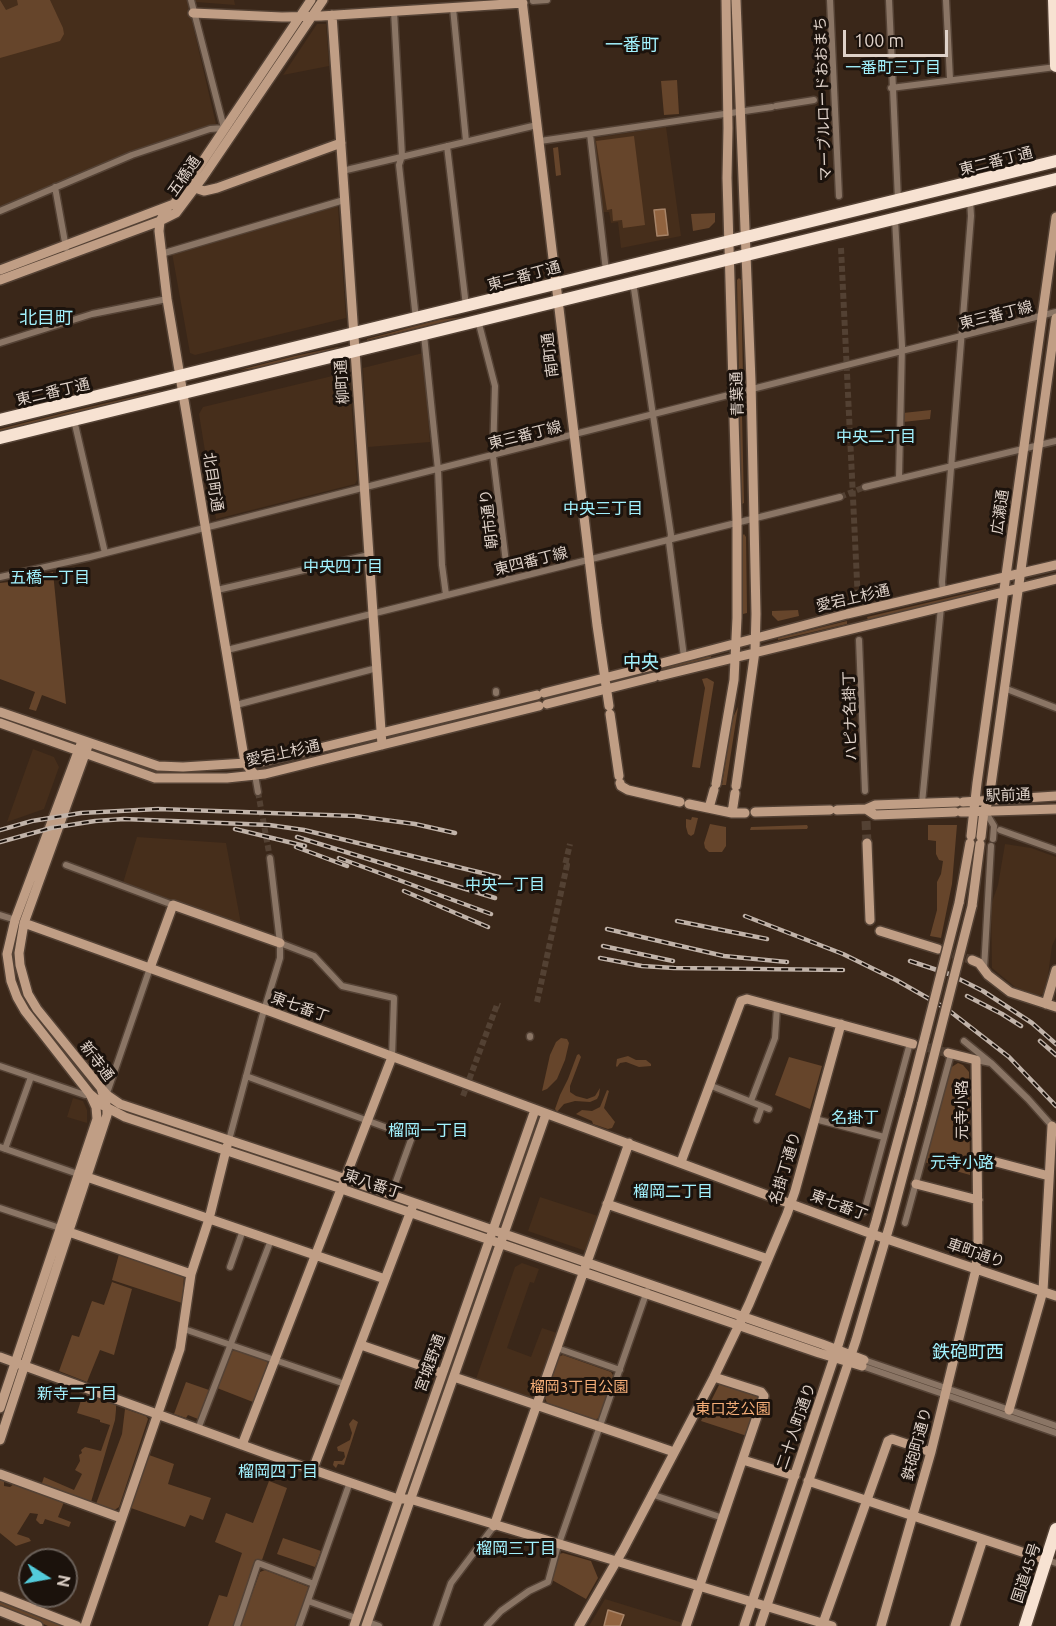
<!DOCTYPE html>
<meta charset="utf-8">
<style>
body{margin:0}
#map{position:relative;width:1056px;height:1626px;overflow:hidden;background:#3a2719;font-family:Ubuntu,sans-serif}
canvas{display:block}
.north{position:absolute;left:18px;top:1548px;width:60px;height:60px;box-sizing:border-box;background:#1b120c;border:2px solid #695f58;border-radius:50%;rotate:101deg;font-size:16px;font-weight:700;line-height:24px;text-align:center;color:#dfd2c9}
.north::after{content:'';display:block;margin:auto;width:21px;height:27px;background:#53cbdb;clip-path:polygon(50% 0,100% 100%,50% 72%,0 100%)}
.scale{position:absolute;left:843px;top:30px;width:105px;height:27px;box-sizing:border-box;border:3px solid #dfd2c9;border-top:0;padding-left:8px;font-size:18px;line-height:21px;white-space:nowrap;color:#dfd2c9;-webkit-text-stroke:4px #1b120c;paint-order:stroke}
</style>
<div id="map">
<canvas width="1056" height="1626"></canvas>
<div class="north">N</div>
<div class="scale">100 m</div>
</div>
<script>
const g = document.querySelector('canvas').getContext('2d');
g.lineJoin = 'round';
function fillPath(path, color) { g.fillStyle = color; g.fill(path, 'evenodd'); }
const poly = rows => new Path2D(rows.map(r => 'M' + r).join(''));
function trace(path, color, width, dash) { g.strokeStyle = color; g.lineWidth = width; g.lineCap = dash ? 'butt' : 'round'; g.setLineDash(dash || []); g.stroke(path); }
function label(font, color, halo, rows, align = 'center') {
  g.font = font + ' Ubuntu,"Noto Sans JP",sans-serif'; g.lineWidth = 6; g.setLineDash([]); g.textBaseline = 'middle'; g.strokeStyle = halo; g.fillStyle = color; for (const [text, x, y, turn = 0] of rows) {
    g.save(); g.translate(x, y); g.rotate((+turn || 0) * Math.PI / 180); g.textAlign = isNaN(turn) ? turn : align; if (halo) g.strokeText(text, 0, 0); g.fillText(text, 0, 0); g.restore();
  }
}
const built = poly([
 [0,0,187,0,216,124,120,157,0,208],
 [196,0,234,0,235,5,196,2],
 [317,24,326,24,329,66,283,75],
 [666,127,681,236,621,248,618,222,611,223,609,212,601,212,593,141,595,138],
 [336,204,338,207,346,318,195,355,190,353,172,253],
 [423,353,430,442,368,447,363,368],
 [349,372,357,480,355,484,216,519,199,414,203,407],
 [33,749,54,757,59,767,44,809,7,822],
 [137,837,226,843,241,924,123,883],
 [1005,844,1031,848,1056,857,1056,937,1052,946,1048,975,1043,994,1038,996,1015,987,992,968,991,905,998,885],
 [73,1098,83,1101,87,1110,87,1123,67,1117],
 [540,1197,598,1216,586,1251,528,1231],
 [522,1263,539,1269,534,1283,530,1282,507,1348,531,1357,542,1328,557,1333,536,1395,531,1398,476,1379,515,1267],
 [605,1599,683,1623,682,1626,589,1626]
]);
const green = poly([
 [0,0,6,10,18,5,17,0,50,0,63,28,64,34,60,41,0,58],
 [677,80,679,114,664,115,661,81],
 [634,136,645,225,623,228,622,220,613,221,612,209,607,210,596,141],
 [558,147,561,175,556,176,553,148],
 [715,213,715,222,709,228,693,231,691,214],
 [739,278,741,280,743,377,741,379,739,377,737,280],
 [534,300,534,301,367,340,367,339,438,320,464,317],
 [338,347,338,348,265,367,240,370,208,378,295,356],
 [159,391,160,392,0,431,0,429,68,412],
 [931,410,930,419,903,422,903,413],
 [738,415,742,415,744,503,742,504,740,503],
 [744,534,746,537,747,613,743,614,741,537],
 [53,572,66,704,42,695,36,711,29,709,35,692,0,679,0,583,18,581],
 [986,589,986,591,868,620,867,617],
 [798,610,799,616,778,621,772,615,772,611],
 [847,621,847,624,778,640,778,638],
 [711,656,711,658,628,678,628,676],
 [707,678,714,682,700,768,692,767,705,688,702,679],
 [742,682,726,785,722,785,732,720,738,707],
 [692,817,698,818,694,834,691,836,688,834,686,827,686,819,691,820],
 [710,824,726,827,726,846,722,852,709,852,705,848,704,843],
 [807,825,808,827,807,829,750,830,751,827],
 [928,825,957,825,952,884,941,938,930,936,937,910,937,882,941,874,943,861,939,860,936,854,936,841,928,840],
 [561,1038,567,1039,569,1043,565,1060,557,1079,547,1089,542,1091,550,1055,556,1042],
 [579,1054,581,1057,570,1086,570,1092,576,1096,587,1099,595,1096,600,1088,599,1095,597,1099,590,1102,575,1101,564,1104,557,1112,555,1109,560,1095,568,1079,577,1055],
 [628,1056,636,1060,646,1060,651,1064,651,1066,639,1067,626,1062,620,1063,617,1067,616,1066,617,1059],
 [789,1057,822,1066,810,1109,775,1095],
 [958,1063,963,1065,969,1072,970,1175,924,1162,950,1068],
 [607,1090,609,1091,604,1108,615,1122,612,1128,608,1129,593,1124,592,1121,576,1114,582,1110,592,1111,600,1107],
 [119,1254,184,1276,182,1303,112,1280],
 [112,1282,132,1289,114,1355,100,1350,87,1382,59,1371,72,1335,79,1337,92,1301,104,1305],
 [235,1350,265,1360,268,1363,253,1402,217,1388,231,1352],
 [563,1355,611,1372,614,1377,599,1418,594,1420,547,1403,545,1398,558,1357],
 [186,1382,209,1390,198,1419,188,1415,186,1418,174,1414],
 [724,1384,758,1396,759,1399,747,1436,701,1421,719,1385],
 [83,1394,116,1405,116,1410,115,1420,91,1502,41,1486,44,1477,74,1490,82,1474,75,1470,80,1461,79,1455,82,1453,81,1450,85,1447,101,1451,110,1425,100,1422,100,1420,77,1413],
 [125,1409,146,1416,148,1419,119,1507,113,1511,96,1504,122,1434],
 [353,1419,358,1422,344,1465,338,1464,336,1468,333,1465,334,1461,342,1461,345,1457,344,1452,338,1451,337,1447,350,1440,352,1433,349,1424],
 [149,1455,174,1464,168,1484,211,1498,203,1520,190,1515,185,1527,131,1508],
 [0,1479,4,1481,4,1486,10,1487,14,1484,64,1502,58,1517,71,1522,69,1527,45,1519,43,1524,40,1524,36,1520,38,1514,30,1513,17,1534,29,1538,31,1541,16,1546,0,1533],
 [269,1481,287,1488,262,1560,256,1559,233,1626,208,1626,219,1595,227,1597,242,1553,215,1542,226,1513,253,1523],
 [283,1538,321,1551,315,1567,277,1554],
 [563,1553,591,1561,598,1578,586,1599,552,1580,559,1554],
 [265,1570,309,1587,296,1626,240,1626,260,1572],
 [0,1601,65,1626,48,1626,0,1605]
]);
const water = poly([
 [665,209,668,235,657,236,654,210,665,209],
 [608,1610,624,1615,620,1626,604,1626,608,1610]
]);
const streetTunnel = poly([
 [841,248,858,602],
 [840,497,865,487],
 [258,792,270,858],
 [537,1002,567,865,565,865,570,844],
 [463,1096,497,1005,500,1006]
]);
const secondaryTunnel = poly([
 [866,821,867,843],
 [940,950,972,960],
 [915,1044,948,1053]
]);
const street = poly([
 [830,0,839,196],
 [889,0,898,200],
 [946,0,950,79],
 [533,1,547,0],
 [453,8,466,141],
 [394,11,402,156,399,165,416,319],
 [891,88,1056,67],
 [776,106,814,100],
 [590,134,606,271],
 [540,141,772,107],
 [447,146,466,306],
 [342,171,537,125],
 [55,187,66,248],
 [0,211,132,155,210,129,224,128,191,0],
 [895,219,902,346,899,478],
 [161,254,344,200],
 [633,282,671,535,669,542,684,657],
 [478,320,495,386,493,456,508,579],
 [424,335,438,470,442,565,446,595],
 [0,343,92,314,167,299],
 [74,420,105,553],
 [865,487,1056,441],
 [0,577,90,557,1056,312],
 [217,590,369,555],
 [943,592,942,582,971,216,970,200],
 [859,640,865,791],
 [227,650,840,497],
 [1004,688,1056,708],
 [496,691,496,693],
 [236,705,377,668],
 [255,775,258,792],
 [922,803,941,607],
 [985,811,994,826,993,839],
 [1000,830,1056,850],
 [66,865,173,905],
 [0,915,16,920],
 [280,943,314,956,342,986,394,998,392,1057],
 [984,969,991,846],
 [530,1037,530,1036],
 [964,1041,991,1063],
 [976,1060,991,1063,1028,1099,1053,1127],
 [0,1066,85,1095,90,1094],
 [246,1076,412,1137,391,1195],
 [709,1085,769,1109],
 [106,1096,150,968],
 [751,1101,775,1038,777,1007],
 [815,1119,884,1137],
 [757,1120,762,1106],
 [229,1140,262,1017,280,958,280,943,270,858],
 [0,1147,78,1174],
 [5,1149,31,1077],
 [0,1208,60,1228],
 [864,1212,910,1043],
 [905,1223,951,1054],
 [230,1267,243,1230],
 [184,1329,345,1384],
 [557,1348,620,1370],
 [864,1360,1056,1426],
 [862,1366,1056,1433],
 [198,1429,271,1240],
 [651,1494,723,1518],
 [1046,1560,1056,1563],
 [308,1601,356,1618],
 [368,1622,379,1626],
 [237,1626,258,1563,314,1584],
 [299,1626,350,1482],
 [436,1626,451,1583,494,1526],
 [487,1626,501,1611,529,1591,548,1582,557,1549,647,1291]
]);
const secondary = poly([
 [522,0,597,625,609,706],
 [193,13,282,17,321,16,523,3],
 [332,15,382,745],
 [195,188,204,191,217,188,341,143],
 [168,207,160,221,159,231,167,299,245,763,255,775],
 [0,270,174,204,311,0],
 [0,280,160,221,176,213,203,177,323,0],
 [658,664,847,614,1056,565],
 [660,676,1056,579],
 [544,693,652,666],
 [547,704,654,677],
 [0,712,158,766,183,767,262,762,537,695],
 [610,714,619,776],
 [0,723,155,778,227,778,265,774,539,706],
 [620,783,621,786,628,790,680,802],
 [716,784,734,680,737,618,737,521,727,178,728,128,726,0],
 [736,786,755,651,756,614,751,381,736,0],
 [963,802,1056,796],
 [689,804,732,813,745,813],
 [709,808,714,790],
 [866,809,875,815,955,812],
 [837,810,866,809,875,805,957,802],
 [755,812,830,810],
 [961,812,1056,809],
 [732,813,735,793],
 [971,836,977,783,1056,217],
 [981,837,984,811,989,800,991,785,1056,318],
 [867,843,870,920],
 [959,903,970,843],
 [972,906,980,844],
 [24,923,272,1012,872,1234,1056,1296],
 [880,931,938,949],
 [972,960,979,963,988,975,1010,992,1056,1007],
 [150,968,173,905,280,943],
 [1046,1004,1056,970],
 [101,1088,107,1095,120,1104,334,1175,822,1344,864,1360],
 [90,1094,104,1106,125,1117,330,1185,819,1353,862,1366],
 [977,1157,1049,1176],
 [681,1162,741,1001,747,999,913,1044],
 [84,1176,385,1279],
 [916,1184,978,1200],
 [607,1204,768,1259],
 [66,1231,191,1274],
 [361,1345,442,1373],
 [0,1357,267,1454,398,1499,410,1499,832,1626],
 [454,1377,674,1452],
 [0,1408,97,1119,96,1107,90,1094,25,1011,17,997,11,981,7,954,15,920,82,741],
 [1009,1410,1043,1291,1052,1126],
 [0,1440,107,1115,107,1108,101,1088,37,1009,28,994,20,965,19,953,24,923,89,743],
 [242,1445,392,1057],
 [743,1460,795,1476],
 [313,1469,412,1208],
 [0,1474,121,1518],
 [808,1481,1046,1560],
 [494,1526,629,1143],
 [0,1596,77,1626],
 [0,1611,38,1626],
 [85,1626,180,1349,191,1274,209,1219,227,1146],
 [354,1626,535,1110],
 [366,1626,546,1114],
 [579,1626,623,1550,714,1377,749,1304,787,1214,795,1191,841,1024],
 [686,1626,764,1396,761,1392,714,1377],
 [744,1626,837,1349,876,1221,909,1099],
 [760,1626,856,1340,890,1224,922,1103],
 [822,1626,888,1441,892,1439,931,1452],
 [881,1626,931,1452,976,1269,978,1239,976,1060,948,1053],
 [955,1626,983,1539]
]);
const highway = poly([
 [1054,0,1056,66],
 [0,420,1056,161],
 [0,438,1056,179],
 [1025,1626,1056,1529]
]);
const rail = poly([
 [235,829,305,846],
 [0,830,32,821,81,813,158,809,355,816,415,824,455,833],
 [297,837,495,898],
 [0,842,51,828,95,821,124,819,269,825,304,830,499,877],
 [296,847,347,866],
 [339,858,491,914],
 [404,891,488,927],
 [745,916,843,954,896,980,947,1009,1009,1057,1056,1106],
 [677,921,767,939],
 [607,929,724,956,787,962],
 [603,946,673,961],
 [600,958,642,966,674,968,843,970],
 [910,961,949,974,983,991,1032,1023,1056,1044],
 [967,996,1002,1014,1021,1026],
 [1040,1041,1056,1055]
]);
const secondaryBridge = poly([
 [909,1099,959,903],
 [922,1103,972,906]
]);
const streetNames = [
 ["マーブルロードおおまち",823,99,-92],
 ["東二番丁通",996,161,-14],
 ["五橋通",184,176,-55],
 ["東二番丁通",524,276,-15],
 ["東三番丁線",996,315,-14],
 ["南町通",550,355,-97],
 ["柳町通",342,382,-94],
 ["東二番丁通",53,392,-13],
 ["青葉通",737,394,-92],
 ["東三番丁線",525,435,-14],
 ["北目町通",213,482,81],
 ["広瀬通",1000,512,-82],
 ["朝市通り",489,519,-97],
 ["東四番丁線",531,561,-14],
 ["愛宕上杉通",853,598,-13],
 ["ハピナ名掛丁",850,716,-92],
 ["愛宕上杉通",283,753,-12],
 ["駅前通",1008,795,-2],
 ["東七番丁",300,1007,20],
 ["新寺通",97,1061,53],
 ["元寺小路",962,1110,-90],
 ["名掛丁通り",785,1168,-73],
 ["東八番丁",373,1184,19],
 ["東七番丁",839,1205,21],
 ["車町通り",976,1253,19],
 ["宮城野通",430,1363,-70],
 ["二十人町通り",796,1426,-71],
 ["鉄砲町通り",917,1444,-75],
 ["国道45号",1026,1573,-72]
];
const parkNames = [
 ["榴岡3丁目公園",579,1387],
 ["東口芝公園",733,1409]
];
const neighbourhoodNames = [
 ["一番町三丁目",893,68],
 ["中央二丁目",876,437],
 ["中央三丁目",603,509],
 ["中央四丁目",343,567],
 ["五橋一丁目",50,578],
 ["中央一丁目",505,885],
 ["名掛丁",855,1118],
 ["榴岡一丁目",428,1131],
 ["元寺小路",962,1163],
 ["榴岡二丁目",673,1192],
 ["新寺二丁目",77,1394],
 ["榴岡四丁目",278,1472],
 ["榴岡三丁目",516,1549]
];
const quarterNames = [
 ["一番町",632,45],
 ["北目町",46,318],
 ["中央",641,662],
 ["鉄砲町西",968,1352]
];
fillPath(built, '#462e1b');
fillPath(green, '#66452b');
fillPath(water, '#91633f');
trace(water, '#a88468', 1.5);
trace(streetTunnel, '#534133', 6, [6, 3]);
trace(secondaryTunnel, '#534133', 9, [9, 4.5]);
trace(street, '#544235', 9);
trace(secondary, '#544235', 12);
trace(highway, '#544235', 15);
trace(street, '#8a7565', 6);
trace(secondary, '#c09e85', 9);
trace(highway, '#f7e2d2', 12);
trace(rail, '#c1b3a9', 4.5);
trace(rail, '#1b120c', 2, [7]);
trace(secondaryBridge, '#544235', 12, []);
trace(secondaryBridge, '#c09e85', 9);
label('15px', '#dfd2c9', '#1b120c', streetNames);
label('15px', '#f6af79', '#1b120c', parkNames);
label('16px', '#a2f2fe', '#1b120c', neighbourhoodNames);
label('18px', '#a2f2fe', '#1b120c', quarterNames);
</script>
